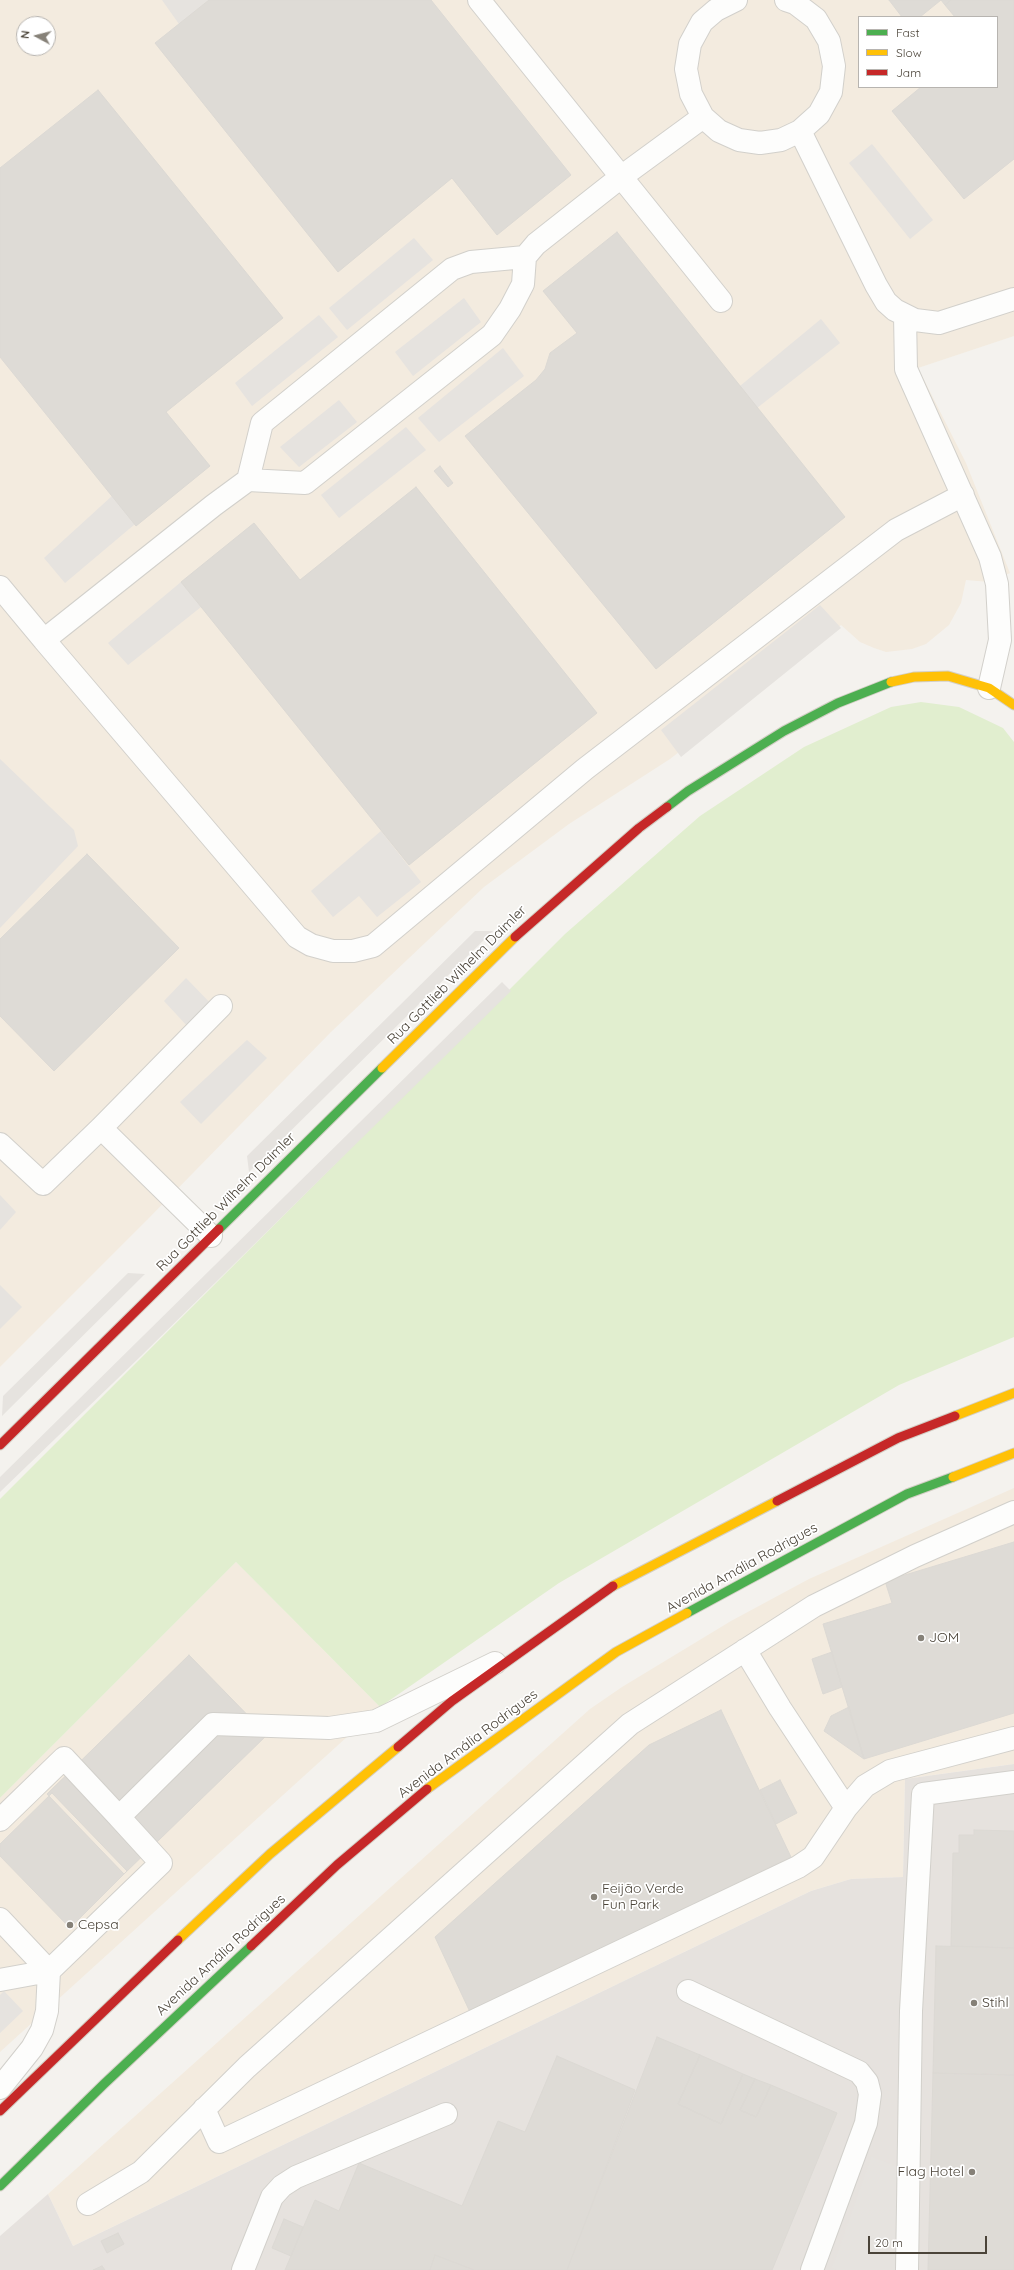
<!DOCTYPE html>
<meta charset="utf-8">
<style>
body{margin:0}
#map{position:relative;width:1014px;height:2270px;overflow:hidden;background:#f4f2ee;font-family:Quicksand,sans-serif}
canvas{display:block}
.legend{position:absolute;left:858px;top:16px;width:140px;height:72px;box-sizing:border-box;background:#fff;border:1px solid #b7b4b0;margin:0;padding:5px 7px;list-style:none;font-size:12px;color:#4b4439}
.legend li{display:flex;align-items:center;gap:8px;height:20px}
.legend b{width:20px;border:1px solid #b7b4b0}
.north{position:absolute;left:16px;top:16px;width:40px;height:40px;box-sizing:border-box;background:#fff;border:1px solid #b7b4b0;border-radius:50%;rotate:277deg;font-size:11px;font-weight:700;line-height:16px;text-align:center;color:#4b4439}
.north::after{content:'';display:block;margin:auto;width:14px;height:18px;background:#868178;clip-path:polygon(50% 0,100% 100%,50% 72%,0 100%)}
.scale{position:absolute;left:868px;top:2236px;width:119px;height:18px;box-sizing:border-box;border:2px solid #4b4439;border-top:0;padding-left:5px;font-size:12px;line-height:14px;white-space:nowrap;color:#4b4439;-webkit-text-stroke:3px #fff;paint-order:stroke}
</style>
<div id="map">
<canvas width="1014" height="2270"></canvas>
<ul class="legend">
<li><b style="height:5px;background:#4caf50"></b>Fast</li>
<li><b style="height:5px;background:#ffc107"></b>Slow</li>
<li><b style="height:5px;background:#c62828"></b>Jam</li>
</ul>
<div class="north">N</div>
<div class="scale">20 m</div>
</div>
<script>
const g = document.querySelector('canvas').getContext('2d');
g.lineJoin = 'round';
function fillPath(path, color) { g.fillStyle = color; g.fill(path, 'evenodd'); }
const poly = rows => new Path2D(rows.map(r => 'M' + r).join(''));
function trace(path, color, width, dash) { g.strokeStyle = color; g.lineWidth = width; g.lineCap = dash ? 'butt' : 'round'; g.setLineDash(dash || []); g.stroke(path); }
function label(font, color, halo, rows, align = 'center') {
  g.font = font + ' Quicksand,sans-serif'; g.lineWidth = 3.5; g.setLineDash([]); g.textBaseline = 'middle'; g.strokeStyle = halo; g.fillStyle = color; for (const [text, x, y, turn = 0] of rows) {
    g.save(); g.translate(x, y); g.rotate((+turn || 0) * Math.PI / 180); g.textAlign = isNaN(turn) ? turn : align; if (halo) g.strokeText(text, 0, 0); g.fillText(text, 0, 0); g.restore();
  }
}
const commercial = poly([
 [0,0,1014,0,1014,336,918,368,966,463,1010,573,989,582,966,580,961,603,949,625,926,644,912,649,886,652,874,648,860,642,841,625,670,759,569,824,484,887,331,1032,147,1220,0,1367],
 [859,17,997,17,997,87,859,87],
 [24,24,48,24,48,48,24,48],
 [1014,1488,1014,1764,905,1779,903,1877,851,1879,811,1891,73,2246,48,2194,590,1709,622,1687,731,1621,809,1579],
 [236,1562,380,1707,0,2052,0,1798]
]);
const industrial = poly([
 [1014,1764,1014,2270,0,2270,0,2236,48,2194,73,2246,811,1891,851,1879,903,1877,905,1779]
]);
const green = poly([
 [921,702,959,707,1003,728,1014,742,1014,1337,899,1385,559,1583,380,1707,236,1562,0,1798,0,1499,565,934,700,816,804,747,891,707]
]);
const parking = poly([
 [162,0,209,0,179,24],
 [872,144,933,220,910,239,849,163],
 [414,238,433,260,347,330,329,308],
 [464,298,481,322,413,376,395,352],
 [319,315,338,337,252,406,235,383],
 [821,319,840,343,757,408,740,386],
 [503,348,524,376,439,442,418,418],
 [339,400,357,422,299,467,280,447],
 [406,427,426,450,339,518,321,495],
 [112,496,135,524,65,583,44,558],
 [181,582,201,607,128,665,108,643],
 [820,605,841,628,681,757,661,730],
 [0,759,74,830,78,846,0,928],
 [381,831,421,882,377,917,359,896,333,917,311,891],
 [475,931,493,931,249,1172,247,1156],
 [186,978,213,1006,190,1029,164,1001],
 [502,982,511,991,141,1356,0,1492,0,1477],
 [247,1040,267,1058,201,1124,180,1102],
 [0,1195,16,1212,0,1230],
 [128,1273,145,1274,2,1416,3,1396],
 [0,1285,22,1307,0,1329],
 [4,1991,23,2011,0,2033,0,1995],
 [871,2157,898,2167,895,2270,839,2270,832,2268]
]);
const building = poly([
 [209,0,431,0,571,175,497,235,452,178,338,272,155,43,209,0],
 [889,0,951,0,945,5,941,0,920,17,902,17,889,0],
 [951,0,1014,0,1014,159,964,199,892,111,921,87,997,87,997,17,955,17,945,5,951,0],
 [98,90,283,318,166,412,210,466,136,526,0,357,0,168,98,90],
 [617,232,845,517,656,669,465,436,536,380,545,369,550,353,577,333,543,291,617,232],
 [440,466,453,483,448,487,434,471,440,466],
 [416,487,597,713,409,865,181,582,254,523,300,580,416,487],
 [87,854,179,948,54,1071,0,1016,0,939,87,854],
 [1014,1542,1014,1713,864,1759,823,1624,892,1603,885,1581,1014,1542],
 [832,1652,842,1687,823,1694,812,1659,832,1652],
 [189,1655,267,1735,124,1874,47,1794,189,1655],
 [849,1707,864,1759,824,1731,831,1716,849,1707],
 [721,1710,791,1857,470,2012,435,1937,649,1745,721,1710],
 [780,1780,797,1813,776,1824,760,1790,780,1780],
 [52,1793,127,1871,70,1928,0,1856,0,1844,52,1793],
 [974,1830,1014,1831,1014,1948,951,1946,953,1853,959,1853,959,1835,974,1835,974,1830],
 [936,1946,1014,1948,1014,2075,933,2073,936,1946],
 [657,2037,700,2055,678,2104,721,2124,743,2074,755,2079,740,2110,756,2117,771,2085,837,2113,772,2270,567,2270,657,2037],
 [700,2055,743,2074,721,2124,678,2104,700,2055],
 [557,2056,635,2090,567,2270,474,2270,435,2255,430,2270,285,2270,315,2200,339,2211,359,2163,462,2206,498,2121,525,2132,557,2056],
 [933,2073,1014,2075,1014,2270,928,2270,933,2073],
 [755,2079,771,2085,756,2117,740,2110,755,2079],
 [284,2219,303,2227,291,2256,272,2248,284,2219],
 [118,2233,124,2244,107,2253,101,2241,118,2233],
 [435,2255,474,2270,430,2270,435,2255],
 [102,2266,105,2270,93,2270,102,2266]
]);
const lane = poly([
 [479,0,721,301],
 [736,0,716,10,702,22,690,44,686,69,691,94,703,117,719,131,739,140,760,143,781,140,800,131,819,114,831,92,834,66,829,41,816,19,795,3,786,0],
 [800,131,876,285,886,302,895,310,915,320,939,323,1014,299],
 [905,316,906,369,990,557,997,584,1000,640,989,688],
 [248,480,262,423,452,269,471,262,525,257],
 [0,587,44,640,214,505,248,480,305,483,492,335,510,309,523,284,525,257,536,244,621,177,703,117],
 [44,640,297,937,311,945,333,951,353,951,373,946,585,769,896,530,963,495],
 [0,1144,43,1184,101,1128],
 [211,1236,101,1128,221,1006],
 [745,1650,780,1708,846,1808],
 [0,1820,64,1758,119,1817,213,1724,329,1728,376,1721,495,1663],
 [0,1919,49,1971,47,2011,42,2030,32,2048,0,2088],
 [0,1980,49,1971,161,1863,119,1817],
 [688,1991,859,2072,867,2082,870,2094,866,2123,812,2270],
 [204,2109,219,2142,798,1867,813,1857,846,1808,865,1786,890,1771,1014,1738],
 [88,2204,141,2172,247,2067,630,1724,814,1606,915,1556,1014,1512],
 [243,2270,272,2197,282,2186,296,2177,446,2114],
 [907,2270,911,2011,923,1794,1014,1782]
]);
const fast = poly([
 [667,807,688,791,784,731,838,703,891,682],
 [219,1229,382,1068],
 [687,1613,907,1494,953,1477],
 [0,2186,104,2084,251,1946]
]);
const slow = poly([
 [891,682,914,677,948,676,989,688,1014,705],
 [382,1068,515,937],
 [955,1416,1014,1393],
 [953,1477,1014,1453],
 [613,1586,777,1501],
 [427,1789,616,1652,687,1613],
 [178,1940,270,1854,398,1747]
]);
const jam = poly([
 [515,937,639,828,667,807],
 [0,1445,219,1229],
 [777,1501,898,1438,955,1416],
 [398,1747,452,1701,613,1586],
 [251,1946,337,1865,427,1789],
 [0,2111,178,1940]
]);
const markers = [
 [921,1638,4,"#868178"],
 [594,1897,4,"#868178"],
 [70,1925,4,"#868178"],
 [974,2003,4,"#868178"],
 [972,2172,4,"#868178"]
];
const streetNames = [
 ["Rua Gottlieb Wilhelm Daimler",457,975,-45],
 ["Rua Gottlieb Wilhelm Daimler",226,1202,-45],
 ["Avenida Amália Rodrigues",742,1568,-29],
 ["Avenida Amália Rodrigues",468,1744,-37],
 ["Avenida Amália Rodrigues",221,1955,-43]
];
const poiNames = [
 ["JOM",929,1638],
 ["Feijão Verde",602,1889],
 ["Fun Park",602,1905],
 ["Cepsa",78,1925],
 ["Stihl",982,2003],
 ["Flag Hotel",964,2172,"right"]
];
fillPath(commercial, '#f3ebdf');
fillPath(industrial, '#e6e2de');
fillPath(green, '#e1eecf');
fillPath(parking, '#e6e3df');
fillPath(building, '#dedbd6');
trace(building, '#dcd9d4', 1);
trace(lane, '#d2d0cb', 24);
trace(fast, '#d3cfc5', 11);
trace(slow, '#d3cfc5', 11);
trace(jam, '#d3cfc5', 11);
trace(lane, '#fdfdfc', 22);
trace(fast, '#4caf50', 9);
trace(slow, '#ffc107', 9);
trace(jam, '#c62828', 9);
for (const [x, y, r, color] of markers) { const dot = new Path2D(); dot.arc(x, y, r, 0, 2 * Math.PI); g.fillStyle = color; g.fill(dot); trace(dot, '#fff', 1.5); }
label('14px', '#4b4439', '#fff', streetNames);
label('14px', '#4b4439', '#fff', poiNames, 'left');
</script>
